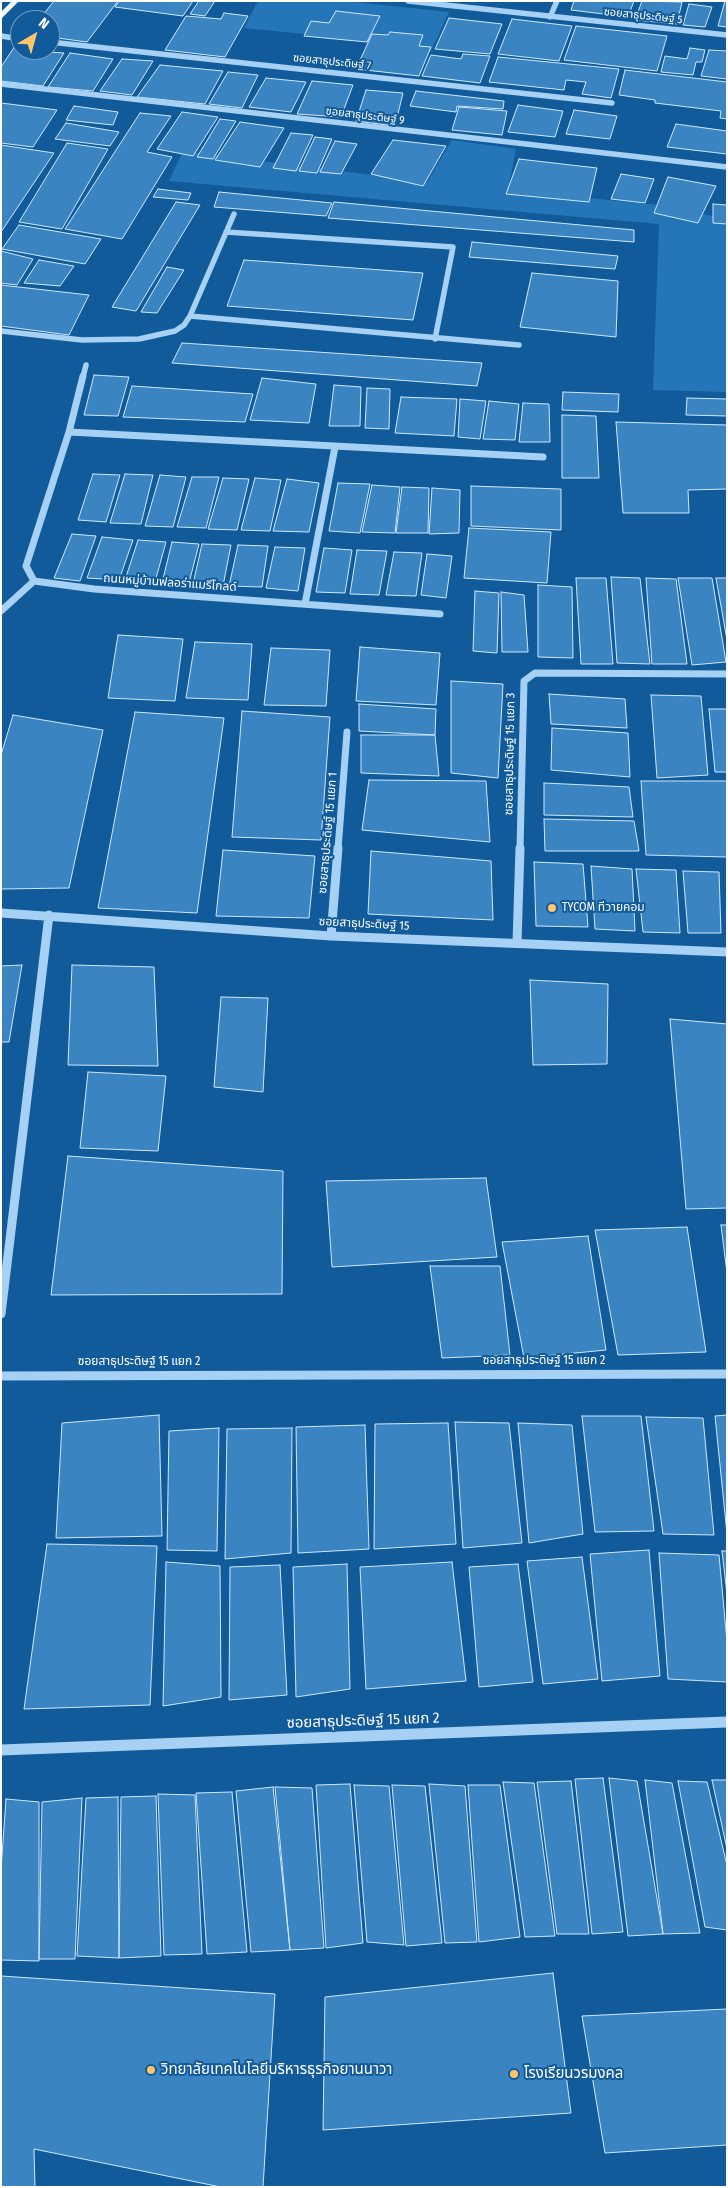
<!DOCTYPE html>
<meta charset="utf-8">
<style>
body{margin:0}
#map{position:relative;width:728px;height:2188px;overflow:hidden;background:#125b9b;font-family:"Fira Sans Condensed",sans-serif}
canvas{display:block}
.frame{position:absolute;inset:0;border:2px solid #fff;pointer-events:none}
.north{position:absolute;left:10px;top:10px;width:50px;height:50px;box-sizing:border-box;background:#125b9b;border:1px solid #719dc3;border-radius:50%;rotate:38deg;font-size:14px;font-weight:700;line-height:20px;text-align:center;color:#fff}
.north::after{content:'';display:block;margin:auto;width:18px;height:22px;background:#ffc569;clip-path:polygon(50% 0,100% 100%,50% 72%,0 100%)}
</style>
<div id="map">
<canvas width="728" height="2188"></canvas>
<div class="frame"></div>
<div class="north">N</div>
</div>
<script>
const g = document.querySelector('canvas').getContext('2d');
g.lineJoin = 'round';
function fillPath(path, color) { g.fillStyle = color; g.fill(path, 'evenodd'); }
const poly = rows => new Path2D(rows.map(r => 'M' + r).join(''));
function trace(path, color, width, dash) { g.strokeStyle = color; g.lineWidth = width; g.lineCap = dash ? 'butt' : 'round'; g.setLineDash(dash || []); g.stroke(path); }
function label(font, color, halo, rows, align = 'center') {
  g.font = font + ' "Fira Sans Condensed","Noto Sans Thai",sans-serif'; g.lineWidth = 4; g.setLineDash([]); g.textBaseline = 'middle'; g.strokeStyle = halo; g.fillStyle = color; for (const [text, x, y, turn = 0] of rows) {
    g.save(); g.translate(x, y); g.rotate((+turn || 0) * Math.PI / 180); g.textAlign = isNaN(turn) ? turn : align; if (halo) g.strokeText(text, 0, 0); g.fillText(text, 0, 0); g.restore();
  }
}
const green = poly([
 [258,1,345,1,449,12,431,51,367,42,376,23,305,34,244,28],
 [452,140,516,149,508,190,658,205,727,219,727,392,653,390,659,224,169,181,183,151,427,182]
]);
const building = poly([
 [54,1,118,1,87,42,50,37,50,20,39,20,54,1],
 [119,1,193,1,183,16,115,7,119,1],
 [199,1,215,1,205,16,190,14,199,1],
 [574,1,634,1,628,17,571,10,574,1],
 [642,1,682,2,677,24,635,20,642,1],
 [725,1,727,1,727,27,718,26,725,1],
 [689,4,712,7,705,27,683,25,689,4],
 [336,11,380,16,367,42,304,36,311,21,329,23,336,11],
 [224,13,248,16,225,57,165,50,186,16,221,19,224,13],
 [449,18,502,24,490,54,435,49,449,18],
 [512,19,572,26,559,61,498,54,512,19],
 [576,26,667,36,657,71,564,60,576,26],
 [390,32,423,35,419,46,431,47,419,76,356,69,372,34,388,35,390,32],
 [15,46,20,47,20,50,64,53,43,86,1,81,1,67,15,46],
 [690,48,705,50,702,62,696,62,693,75,661,72,665,56,687,59,690,48],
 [709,50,727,51,727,79,701,76,709,50],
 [70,53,113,59,93,91,48,87,70,53],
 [463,54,490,56,480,83,422,76,431,55,461,59,463,54],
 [498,57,619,69,611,98,582,94,586,82,566,80,564,90,489,82,498,57],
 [122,59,153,61,132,95,100,91,122,59],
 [160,65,223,71,205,104,137,97,160,65],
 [625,70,727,82,727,119,720,118,721,111,655,103,655,100,619,95,625,70],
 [228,72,258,75,242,108,209,104,228,72],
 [266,78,306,82,291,112,249,107,266,78],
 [312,81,353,85,341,117,297,114,312,81],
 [366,90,403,93,395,126,356,121,366,90],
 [416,91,504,101,503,109,457,106,456,112,410,106,416,91],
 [1,103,57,110,33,147,1,143,1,103],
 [518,105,563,111,555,137,508,132,518,105],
 [74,106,118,112,113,125,66,120,74,106],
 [459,107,507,111,502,135,452,130,459,107],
 [574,110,617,116,610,139,566,134,574,110],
 [182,112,218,117,193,156,157,149,182,112],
 [140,113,171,116,147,152,172,157,122,239,65,229,140,113],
 [220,119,236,121,213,159,197,157,220,119],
 [240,122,284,128,260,167,215,160,240,122],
 [66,123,119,132,110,146,55,139,66,123],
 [676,124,727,131,727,154,667,147,676,124],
 [291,133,313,135,296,171,273,168,291,133],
 [315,137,332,139,317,173,299,171,315,137],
 [393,140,446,146,423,186,371,174,393,140],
 [335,141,357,144,341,174,320,172,335,141],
 [67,143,108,149,62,229,19,222,67,143],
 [1,145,54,153,1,232,1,145],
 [519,159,597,168,589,202,506,194,519,159],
 [621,174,654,179,645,203,611,199,621,174],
 [668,177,716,186,698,223,654,213,668,177],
 [158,189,191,193,188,200,153,197,158,189],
 [219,192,332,203,326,216,214,207,219,192],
 [176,202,200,205,136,311,112,307,176,202],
 [334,202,634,230,634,242,328,218,334,202],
 [713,204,727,205,727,224,713,223,713,204],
 [19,225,101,239,85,264,2,249,19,225],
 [472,242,618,256,615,269,469,257,472,242],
 [1,251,33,259,17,285,1,283,1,251],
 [39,260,74,266,60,286,24,283,39,260],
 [244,260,423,273,413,320,227,306,244,260],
 [167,267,184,270,157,313,141,312,167,267],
 [532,273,618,281,616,337,520,327,532,273],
 [1,285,89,295,69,335,1,326,1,285],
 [182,343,482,363,477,386,172,363,182,343],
 [94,375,129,377,118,416,84,415,94,375],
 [262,378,316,384,309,423,250,420,262,378],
 [334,385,361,387,360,426,329,426,334,385],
 [132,386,253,394,245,422,123,417,132,386],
 [367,388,390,389,389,429,365,428,367,388],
 [563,392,619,394,618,412,562,410,563,392],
 [401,397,457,399,454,436,395,433,401,397],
 [687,398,727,399,727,416,686,415,687,398],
 [460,399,486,401,480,439,458,437,460,399],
 [489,401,519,404,515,440,483,439,489,401],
 [523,403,549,404,550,442,519,442,523,403],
 [562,415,596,416,599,478,562,478,562,415],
 [616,422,727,425,727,489,688,490,689,513,623,513,616,422],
 [93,474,120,475,106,522,78,520,93,474],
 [125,474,153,475,141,524,110,523,125,474],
 [160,475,186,477,173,527,145,526,160,475],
 [192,477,219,477,206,528,177,527,192,477],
 [223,478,249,479,237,530,208,529,223,478],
 [255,478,281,480,270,531,241,530,255,478],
 [287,479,319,483,309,532,273,531,287,479],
 [338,483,370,484,360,533,329,531,338,483],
 [372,485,400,487,395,533,362,532,372,485],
 [471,486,561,489,561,530,471,526,471,486],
 [402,487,429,488,428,533,396,533,402,487],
 [432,488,460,490,459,533,429,534,432,488],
 [469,528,551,532,547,583,464,578,469,528],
 [72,534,96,536,80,581,54,578,72,534],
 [102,537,133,540,119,580,87,578,102,537],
 [138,540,166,542,155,582,125,580,138,540],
 [172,542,199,544,189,583,162,583,172,542],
 [202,544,231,545,223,586,193,584,202,544],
 [238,545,268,546,262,587,229,586,238,545],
 [275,547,305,548,298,591,266,588,275,547],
 [324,548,352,550,345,593,316,592,324,548],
 [357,550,387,551,379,595,350,594,357,550],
 [394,552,422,553,416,596,386,595,394,552],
 [427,554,452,556,446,598,421,595,427,554],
 [611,577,640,578,650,664,617,663,611,577],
 [576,578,606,578,613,664,581,664,576,578],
 [646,578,676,579,687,664,652,664,646,578],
 [678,578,712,578,726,662,692,665,678,578],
 [716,578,727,578,727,640,716,578],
 [538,585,572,587,573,658,538,657,538,585],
 [475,591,499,593,497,653,473,651,475,591],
 [501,592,524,595,528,652,502,652,501,592],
 [118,635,183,639,175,701,108,698,118,635],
 [195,642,252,644,248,700,186,698,195,642],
 [360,647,440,653,436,705,356,701,360,647],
 [271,648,330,650,326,706,264,705,271,648],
 [451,681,503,684,498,778,451,773,451,681],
 [549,694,625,699,627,728,551,724,549,694],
 [651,695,701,696,708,775,657,778,651,695],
 [359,704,436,709,435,735,359,731,359,704],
 [709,709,727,709,727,772,715,772,709,709],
 [242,711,330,717,321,840,232,837,242,711],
 [135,712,224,718,197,913,98,908,135,712],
 [13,715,103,730,69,888,1,889,1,755,13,715],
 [552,728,628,733,630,777,551,770,552,728],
 [361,735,435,735,439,776,361,773,361,735],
 [369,780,486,781,490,842,362,830,369,780],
 [641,781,727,781,727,857,646,855,641,781],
 [544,783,629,787,633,817,544,815,544,783],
 [544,819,634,821,639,851,545,851,544,819],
 [223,850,315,856,309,918,216,916,223,850],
 [371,851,491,861,493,920,368,914,371,851],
 [534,862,583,864,588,927,536,926,534,862],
 [591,866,632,869,635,931,595,929,591,866],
 [636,869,676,870,680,933,643,932,636,869],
 [683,871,719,872,721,933,688,933,683,871],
 [22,965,9,1042,1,1042,1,966,22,965],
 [72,965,154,967,158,1066,68,1065,72,965],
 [530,980,608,984,607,1064,533,1065,530,980],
 [221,997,268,998,263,1092,214,1087,221,997],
 [670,1019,727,1024,727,1208,686,1209,670,1019],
 [88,1072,166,1076,158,1151,80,1148,88,1072],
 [68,1156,283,1171,282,1294,51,1295,68,1156],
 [486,1178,497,1257,332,1267,326,1181,486,1178],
 [721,1225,727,1225,727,1273,721,1225],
 [687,1227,706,1352,618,1355,595,1230,687,1227],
 [588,1236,606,1350,524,1358,502,1242,588,1236],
 [430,1266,500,1266,510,1355,442,1358,430,1266],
 [159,1415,162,1536,56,1538,62,1423,159,1415],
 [727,1415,727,1534,715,1416,727,1415],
 [582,1416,641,1416,654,1531,595,1532,582,1416],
 [646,1417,703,1418,714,1535,663,1534,646,1417],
 [455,1422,509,1423,522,1543,463,1548,455,1422],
 [448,1423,456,1544,374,1549,375,1424,448,1423],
 [518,1423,572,1425,583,1534,529,1543,518,1423],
 [365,1425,369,1549,298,1553,296,1427,365,1425],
 [219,1428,217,1551,167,1550,169,1431,219,1428],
 [292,1428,291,1553,225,1559,227,1429,292,1428],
 [47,1544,157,1546,150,1705,24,1709,47,1544],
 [649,1550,660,1676,602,1681,590,1554,649,1550],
 [722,1551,727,1551,727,1594,722,1551],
 [659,1553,719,1555,727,1642,727,1682,668,1679,659,1553],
 [582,1557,598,1679,543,1684,527,1561,582,1557],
 [166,1562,220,1566,221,1697,163,1706,166,1562],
 [452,1562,466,1681,366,1689,360,1567,452,1562],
 [347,1564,350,1689,296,1697,293,1567,347,1564],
 [518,1564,533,1682,479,1687,469,1567,518,1564],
 [280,1565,287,1695,229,1700,230,1567,280,1565],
 [603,1778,623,1932,592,1934,575,1779,603,1778],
 [609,1778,637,1781,663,1934,628,1936,609,1778],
 [645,1780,672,1783,700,1933,663,1934,645,1780],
 [712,1780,727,1780,727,1849,712,1780],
 [571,1781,589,1934,557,1934,537,1782,571,1781],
 [678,1781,707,1782,727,1865,727,1930,705,1927,678,1781],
 [503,1782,534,1783,555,1936,525,1937,503,1782],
 [350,1784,363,1943,326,1948,316,1785,350,1784],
 [429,1784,465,1786,477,1942,445,1943,429,1784],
 [354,1785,389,1786,404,1945,367,1942,354,1785],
 [392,1785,425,1786,442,1943,406,1946,392,1785],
 [468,1785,500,1785,520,1937,479,1942,468,1785],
 [273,1787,290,1950,251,1952,236,1791,273,1787],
 [275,1787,312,1788,324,1948,290,1950,275,1787],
 [232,1792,247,1952,207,1954,196,1793,232,1792],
 [158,1794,195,1795,202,1954,164,1955,158,1794],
 [156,1796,161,1956,119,1958,121,1797,156,1796],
 [118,1797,119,1958,77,1956,86,1798,118,1797],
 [82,1798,75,1959,39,1959,42,1802,82,1798],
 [6,1799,39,1802,39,1961,1,1960,1,1870,6,1799],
 [553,1973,571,2113,323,2130,325,1997,553,1973],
 [1,1976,275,1994,263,2187,221,2187,34,2149,35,2187,1,2187,1,1976],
 [727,2009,727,2145,605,2153,582,2016,727,2009]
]);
const minorFar3 = poly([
 [408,1,727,35],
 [550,17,557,1],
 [1,36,20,39],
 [50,42,612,103],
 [1,84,727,167],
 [226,232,453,247,435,339],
 [190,316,519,345],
 [1,331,82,340,139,339,175,331,184,325,190,316,234,214],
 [83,377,86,365]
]);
const minorFar2 = poly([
 [83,376,69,432,26,566,34,581,94,589,440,614],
 [69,432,543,457],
 [305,604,335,447],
 [1,611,34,581],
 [338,849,347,732],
 [520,849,524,681,535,673,727,674]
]);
const minorFar1 = poly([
 [1,913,331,936,727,952],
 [331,936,338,848],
 [517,943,520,848],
 [1,1314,49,915],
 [1,1376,727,1374]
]);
const minor = poly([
 [1,1750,727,1722]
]);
const major = poly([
 [12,1,19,1,1,19,1,12,12,1]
]);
const markers = [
 [552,908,5,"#ffc569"],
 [151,2070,5,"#ffc569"],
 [514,2074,5,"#ffc569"]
];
const farStreetnames = [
 ["ซอยสาธุประดิษฐ์ 5",643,16,6],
 ["ซอยสาธุประดิษฐ์ 7",332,62,6],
 ["ซอยสาธุประดิษฐ์ 9",365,116,7]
];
const streetNames = [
 ["ถนนหมู่บ้านฟลอร่าแมรีโกลด์",170,583,4],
 ["ซอยสาธุประดิษฐ์ 15 แยก 3",510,754,-89],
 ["ซอยสาธุประดิษฐ์ 15 แยก 1",328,833,-85],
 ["ซอยสาธุประดิษฐ์ 15",364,924,3],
 ["ซอยสาธุประดิษฐ์ 15 แยก 2",544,1361],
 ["ซอยสาธุประดิษฐ์ 15 แยก 2",139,1362]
];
const poiNames = [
 ["TYCOM ทีวายคอม",562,908]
];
const nearStreetnames = [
 ["ซอยสาธุประดิษฐ์ 15 แยก 2",363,1721,-2]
];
const nearPoinames = [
 ["วิทยาลัยเทคโนโลยีบริหารธุรกิจยานนาวา",161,2070],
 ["โรงเรียนวรมงคล",524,2074]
];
fillPath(green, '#2575b9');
fillPath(building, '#3b84c2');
trace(building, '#cee8fd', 1);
trace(minorFar3, '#a6d1f4', 5.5);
trace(minorFar2, '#a6d1f4', 7);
trace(minorFar1, '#a6d1f4', 9);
trace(minor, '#a6d1f4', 11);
fillPath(major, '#f3f9ff');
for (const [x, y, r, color] of markers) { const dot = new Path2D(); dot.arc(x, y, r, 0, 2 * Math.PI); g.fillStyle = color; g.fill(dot); trace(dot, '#125b9b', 2); }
label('11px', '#fff', '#125b9b', farStreetnames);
label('12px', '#fff', '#125b9b', streetNames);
label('12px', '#fff', '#125b9b', poiNames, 'left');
label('15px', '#fff', '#125b9b', nearStreetnames);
label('15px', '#fff', '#125b9b', nearPoinames, 'left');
</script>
